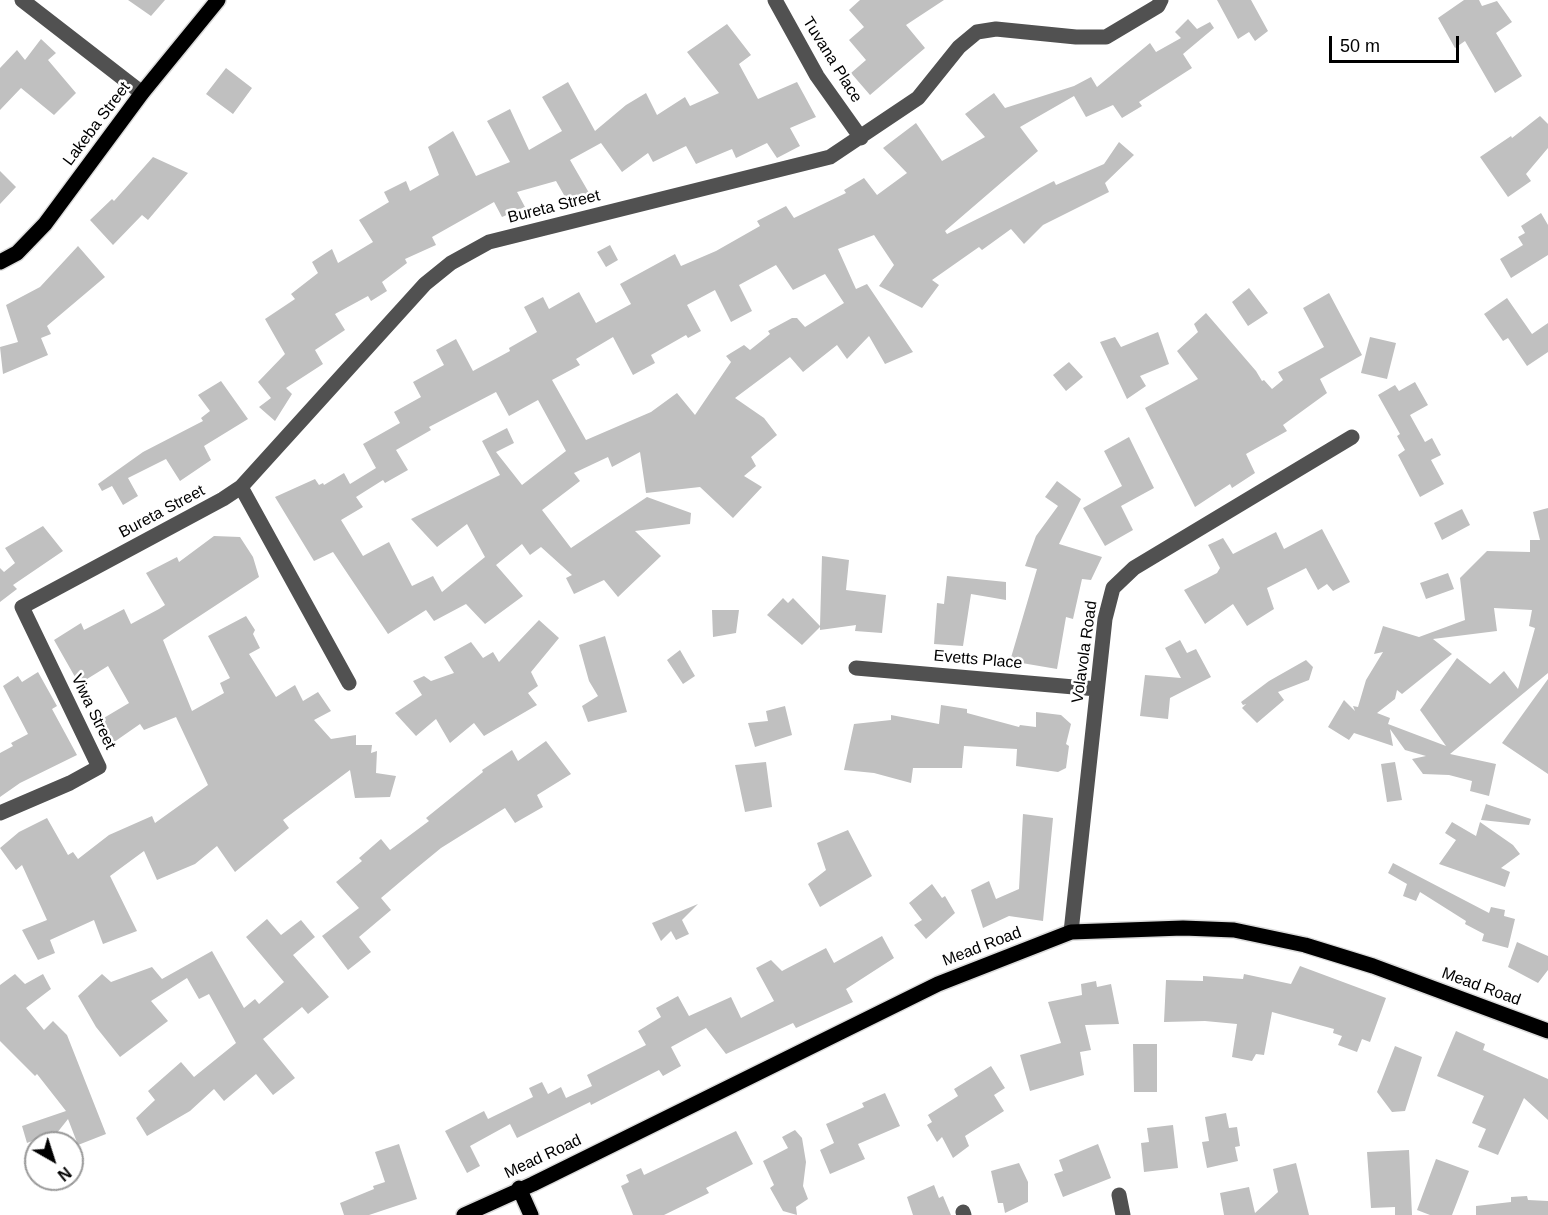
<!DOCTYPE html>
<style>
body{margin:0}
#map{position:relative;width:1548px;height:1215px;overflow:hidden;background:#fff;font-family:Arial,sans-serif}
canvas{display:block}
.north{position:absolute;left:24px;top:1131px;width:60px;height:60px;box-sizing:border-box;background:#fff;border:2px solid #999;border-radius:50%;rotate:141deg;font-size:16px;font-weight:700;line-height:24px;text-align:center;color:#000}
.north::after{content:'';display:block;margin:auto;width:21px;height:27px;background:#000;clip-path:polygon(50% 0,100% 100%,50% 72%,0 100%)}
.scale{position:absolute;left:1329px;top:36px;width:130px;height:27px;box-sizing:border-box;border:3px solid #000;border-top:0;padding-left:8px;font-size:18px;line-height:21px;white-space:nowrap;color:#000;-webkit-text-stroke:4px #fff;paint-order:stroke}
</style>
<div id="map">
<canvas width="1548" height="1215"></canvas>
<div class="north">N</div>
<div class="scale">50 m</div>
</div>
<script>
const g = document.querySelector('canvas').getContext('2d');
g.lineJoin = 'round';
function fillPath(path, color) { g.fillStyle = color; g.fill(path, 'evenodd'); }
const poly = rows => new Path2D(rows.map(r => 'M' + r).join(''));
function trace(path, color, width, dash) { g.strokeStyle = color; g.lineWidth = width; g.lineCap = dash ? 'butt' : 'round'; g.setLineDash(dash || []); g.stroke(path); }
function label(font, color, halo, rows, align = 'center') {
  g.font = font + ' Arial,sans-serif'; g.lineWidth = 5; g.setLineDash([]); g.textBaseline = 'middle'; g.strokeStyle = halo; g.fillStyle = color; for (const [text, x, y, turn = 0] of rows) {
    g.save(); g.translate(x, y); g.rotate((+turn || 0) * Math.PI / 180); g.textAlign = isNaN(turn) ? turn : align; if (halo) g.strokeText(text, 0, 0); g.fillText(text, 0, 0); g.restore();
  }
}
const building = poly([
 [128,0,165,0,151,16],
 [860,0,944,0,906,25,925,48,870,95,851,73,866,60,849,40,864,27,849,10],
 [1217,0,1251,0,1268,31,1255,41,1249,32,1238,39],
 [1464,0,1479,0,1482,6,1497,1,1512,22,1496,33,1522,76,1495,93,1465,41,1455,48,1438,18],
 [1188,19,1197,29,1210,22,1214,28,1183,54,1192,68,1139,102,1142,106,1122,118,1113,105,1086,117,1074,96,1020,127,1038,151,945,231,947,234,1054,181,1056,185,1104,164,1119,142,1134,155,1105,183,1109,192,1043,225,1024,244,1011,229,982,250,979,247,932,280,939,285,922,308,879,286,894,265,874,235,838,249,856,289,867,284,913,352,885,364,869,336,847,359,837,345,803,372,790,357,735,398,764,418,777,435,751,457,756,466,744,476,762,487,733,518,700,487,646,493,640,452,612,467,608,457,574,473,580,481,542,510,571,548,647,497,691,513,690,524,635,531,661,556,618,597,604,580,574,594,566,578,572,575,541,547,530,555,522,544,496,565,523,596,485,624,466,604,434,621,426,610,388,634,333,552,314,561,275,497,315,479,319,485,323,483,324,485,344,473,350,484,376,468,363,444,400,423,394,412,421,397,413,382,444,365,436,350,456,339,473,371,510,351,509,348,537,332,524,307,543,297,549,309,579,292,596,323,631,304,620,284,675,254,681,266,716,251,760,226,757,221,786,206,794,218,846,193,844,190,864,178,877,195,907,173,883,148,916,123,942,161,985,137,965,114,994,93,1005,108,1074,86,1091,77,1097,87,1150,43,1156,52,1181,38,1175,32],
 [776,265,793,290,825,274,844,303,805,327,797,318,792,318,768,331,770,334,750,350,744,345,726,356,731,362,695,415,677,393,651,412,586,440,552,380,580,365,576,359,613,337,633,375,655,363,651,355,686,335,688,338,701,331,687,305,715,290,731,322,752,311,739,285],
 [496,392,509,416,538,400,566,451,522,485,496,452,514,443,507,428,482,441,500,475,411,519,437,547,467,524,485,557,442,592,433,576,412,586,389,542,363,556,341,520,363,507,356,497,383,480,385,483,408,470,396,450,431,430,429,427],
 [727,24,751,55,739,64,758,99,797,82,816,117,790,128,800,146,777,158,767,143,736,158,732,149,696,164,686,146,653,162,648,153,622,172,601,143,570,160,592,198,572,209,556,181,517,192,525,207,502,217,494,202,432,237,436,245,405,259,407,263,382,282,387,291,371,301,368,296,335,314,345,330,315,350,323,364,286,388,292,394,275,421,259,407,271,398,258,382,285,354,265,319,295,299,291,294,318,273,312,262,332,249,338,263,373,242,359,220,389,202,384,192,406,181,410,191,439,175,428,147,453,131,476,176,510,162,487,121,510,109,529,150,562,131,542,97,568,82,595,131,626,105,646,93,657,115,685,97,690,106,719,93,687,52],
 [41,39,56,53,48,60,76,93,54,115,21,88,0,110,0,68,17,50,25,60],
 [226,68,252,88,233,114,206,94],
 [1540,116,1548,124,1548,148,1526,174,1531,181,1508,197,1480,157,1511,136,1512,138],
 [153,157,188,173,148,220,142,215,113,245,90,220,112,199,114,201],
 [0,171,16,187,0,204],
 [1541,213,1548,225,1548,255,1511,278,1500,259,1523,245,1518,237,1525,233,1521,226],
 [610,245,618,260,606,267,597,252],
 [78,246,105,277,47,326,51,334,41,338,48,355,3,374,0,347,18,342,6,305,40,287],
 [1249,288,1268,313,1248,326,1232,302],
 [1329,293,1362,355,1320,379,1327,393,1283,425,1287,431,1246,454,1255,473,1232,488,1230,484,1195,507,1145,408,1198,379,1177,351,1198,332,1194,324,1206,313,1256,371,1262,381,1264,380,1272,389,1283,380,1278,372,1324,347,1303,308],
 [1507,298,1532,334,1548,323,1548,352,1527,366,1508,338,1503,341,1484,314],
 [1158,332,1169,364,1140,376,1146,386,1127,399,1100,342,1115,337,1121,347],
 [1370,337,1396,343,1387,379,1361,373],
 [1069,362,1083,377,1066,391,1053,375],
 [221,381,248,419,204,446,211,460,180,481,166,459,128,478,138,496,123,505,112,486,102,491,98,484,143,452,203,421,201,418,210,411,198,395],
 [1415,382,1428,405,1410,415,1425,442,1432,438,1441,455,1431,460,1444,484,1420,497,1398,455,1405,450,1397,436,1400,434,1378,395,1395,385,1399,391],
 [1129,437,1154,488,1121,506,1133,530,1105,546,1083,508,1122,486,1104,451],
 [1057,481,1081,499,1059,544,1102,557,1091,580,1082,579,1073,619,1066,617,1057,669,1010,661,1037,569,1025,566,1036,536,1058,506,1045,497],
 [1548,508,1548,673,1450,754,1496,764,1489,796,1470,791,1472,781,1449,775,1423,774,1412,759,1426,756,1405,750,1390,729,1393,746,1354,733,1349,740,1328,727,1344,700,1355,711,1353,706,1358,707,1366,680,1383,652,1374,654,1383,626,1419,637,1465,620,1460,578,1487,551,1530,552,1530,540,1540,540,1533,512],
 [1494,608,1532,610,1529,626,1535,628,1518,689,1504,671,1490,684,1457,658,1420,710,1446,746,1388,724,1390,718,1377,713,1395,699,1397,690,1402,694,1452,654,1433,639,1497,631],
 [1462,509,1470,525,1442,540,1434,523],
 [43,526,63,551,13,585,17,589,0,602,0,568,4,572,15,563,5,548],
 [1322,529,1350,582,1333,591,1327,584,1318,590,1306,568,1267,588,1274,609,1247,626,1233,604,1205,624,1184,590,1217,573,1220,568,1208,545,1223,538,1233,554,1276,532,1284,549],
 [214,536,240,537,253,557,259,577,163,640,192,711,224,693,220,683,230,678,208,636,246,616,255,630,253,634,260,648,249,654,276,697,295,685,303,701,318,692,331,711,314,720,331,739,356,735,356,745,372,745,371,753,377,751,376,773,396,776,390,797,355,798,350,770,283,820,289,828,235,872,217,846,195,864,157,880,144,851,110,876,137,931,103,944,94,920,50,940,55,953,38,960,22,930,47,920,22,865,16,870,0,848,19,832,47,818,68,855,73,852,78,859,109,835,152,816,155,823,208,785,176,717,144,730,140,724,107,747,97,722,129,703,108,666,79,684,54,640,81,623,84,630,124,609,131,624,159,609,165,605,146,573,177,557,179,562],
 [822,556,849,560,846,590,886,595,882,633,855,631,856,625,820,630,820,627,802,645,767,615,783,598,788,603,793,598,820,626],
 [1448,573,1454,589,1426,599,1420,583],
 [947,576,1006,582,1006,600,971,594,963,646,934,644,937,603,944,604],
 [712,610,739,610,736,633,713,637],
 [539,620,559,638,531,672,538,686,528,693,537,705,484,736,474,723,450,743,436,719,416,736,395,713,422,695,413,681,424,676,431,681,454,673,444,657,471,642,483,658,493,652,499,662],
 [605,636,627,712,588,722,582,706,598,696,589,681,579,645],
 [1180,640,1187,653,1196,649,1211,677,1170,698,1168,719,1140,716,1145,675,1181,678,1165,648],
 [680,650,695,676,683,684,667,660],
 [1306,660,1313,667,1309,680,1278,692,1284,700,1257,723,1242,708,1246,704,1243,705,1241,702,1269,681],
 [38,672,57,706,52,709,77,755,20,783,0,797,0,753,13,746,11,743,28,734,3,686,18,676,22,682],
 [1548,679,1548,774,1502,743],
 [941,705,967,709,967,713,1019,727,1020,725,1036,727,1036,712,1061,715,1071,724,1066,744,1069,746,1066,768,1058,772,1016,766,1017,749,964,746,962,768,913,768,911,783,874,773,844,770,854,724,891,720,891,715,939,724],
 [785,706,792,735,755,747,748,723,768,721,766,711],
 [546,741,571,774,537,795,543,807,515,823,505,808,441,848,413,871,381,898,391,910,359,937,371,952,348,970,322,936,359,908,336,882,362,861,359,858,381,839,390,850,429,821,426,818,483,772,482,770,512,750,518,761],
 [766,762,772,807,745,812,735,765],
 [1395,762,1402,800,1387,802,1381,764],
 [1486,804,1531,819,1529,825,1481,820],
 [1023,814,1053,818,1043,921,1009,916,983,928,971,890,989,881,996,899,1019,889],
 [1452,822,1476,836,1480,822,1513,845,1520,854,1501,868,1510,872,1505,887,1439,864,1456,840,1445,833],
 [848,830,872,876,820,907,808,884,826,870,817,843],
 [1393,863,1489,913,1491,907,1505,910,1504,916,1515,919,1508,948,1482,941,1484,934,1465,924,1466,921,1420,892,1416,901,1403,896,1407,884,1388,873],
 [932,884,942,898,945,896,955,913,926,939,914,925,922,920,909,903],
 [698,904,682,920,689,934,676,940,671,931,661,941,652,923],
 [267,919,281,935,301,920,315,937,293,955,329,997,308,1014,302,1007,263,1039,295,1078,273,1095,256,1074,224,1101,214,1089,190,1111,147,1136,136,1118,155,1100,148,1091,181,1062,194,1077,236,1043,209,994,199,999,187,978,151,1001,168,1021,120,1057,96,1027,78,996,102,974,111,982,152,967,162,979,212,951,244,1008,255,999,259,1004,284,982,246,937],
 [882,936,894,958,846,989,853,1002,796,1028,793,1023,726,1054,706,1028,671,1047,681,1066,663,1076,659,1070,591,1105,590,1102,517,1138,510,1124,470,1146,480,1166,467,1173,445,1131,484,1111,488,1119,533,1097,529,1088,542,1082,548,1094,561,1087,566,1098,592,1086,587,1075,646,1045,638,1031,661,1017,656,1008,678,996,689,1016,731,997,741,1018,774,1001,756,968,771,960,782,971,826,948,834,963],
 [1517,942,1548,956,1548,970,1538,983,1508,967],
 [1300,966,1386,998,1370,1042,1362,1039,1357,1052,1338,1045,1342,1036,1333,1033,1334,1029,1272,1012,1264,1055,1256,1054,1252,1061,1232,1057,1237,1024,1205,1021,1164,1022,1166,980,1203,981,1203,976,1243,979,1244,974,1291,984],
 [15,974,25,984,43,974,51,989,26,1008,44,1030,53,1021,67,1035,106,1134,78,1145,68,1119,49,1143,43,1143,39,1138,27,1143,22,1126,66,1111,37,1074,35,1076,0,1041,0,985],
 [1096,981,1097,987,1111,984,1119,1024,1085,1025,1091,1050,1080,1052,1084,1075,1030,1091,1020,1055,1061,1043,1048,1002,1082,995,1081,984],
 [1456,1031,1485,1044,1483,1050,1548,1079,1548,1120,1524,1098,1498,1155,1478,1147,1486,1129,1472,1123,1484,1096,1437,1076],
 [1133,1044,1157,1044,1157,1092,1134,1092],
 [1395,1046,1422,1057,1405,1111,1392,1112,1377,1092],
 [991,1066,1005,1088,994,1095,1004,1111,965,1136,969,1146,953,1158,942,1137,937,1142,927,1125,932,1122,928,1115,958,1096,954,1089],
 [885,1093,900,1126,858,1144,865,1159,830,1174,820,1150,834,1143,826,1124,864,1107,862,1103],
 [1226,1113,1229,1128,1237,1127,1240,1146,1235,1147,1238,1161,1207,1168,1202,1142,1209,1141,1205,1117],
 [1173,1125,1178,1168,1144,1172,1141,1143,1149,1142,1147,1128],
 [795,1130,802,1138,806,1162,803,1186,808,1199,796,1207,797,1215,783,1211,770,1188,774,1185,763,1161,788,1148,782,1137],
 [736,1131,753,1164,706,1188,709,1193,664,1215,633,1215,621,1186,629,1182,626,1175,641,1168,644,1175],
 [399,1144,417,1199,369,1215,344,1215,340,1203,374,1189,373,1186,385,1182,375,1152],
 [1098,1144,1111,1178,1063,1197,1054,1174,1063,1171,1059,1160],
 [1409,1150,1412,1215,1395,1215,1395,1207,1371,1208,1367,1152],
 [1436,1159,1469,1171,1452,1215,1430,1215,1417,1210],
 [1019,1163,1028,1182,1028,1202,1005,1213,1003,1203,998,1203,991,1171],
 [1296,1163,1309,1215,1224,1215,1220,1193,1249,1187,1255,1213,1278,1192,1273,1169],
 [934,1185,939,1198,943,1196,951,1215,913,1215,907,1197],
 [1527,1196,1528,1200,1548,1201,1548,1215,1476,1215,1476,1206,1511,1202,1511,1197]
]);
const minor = poly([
 [22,0,142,93],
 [775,0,817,76,861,138],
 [241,487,349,683],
 [856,668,1097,689],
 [0,813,70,783,99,767,22,607,223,499,241,487,425,284,451,263,489,242,830,157,918,98,959,47,977,32,996,29,1076,37,1106,37,1158,6,1161,0],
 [1071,932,1105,619,1113,588,1134,568,1352,437],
 [1119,1195,1123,1215],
 [963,1212,964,1215]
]);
const major = poly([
 [0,262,17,253,45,224,142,93,218,0],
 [519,1188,531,1215],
 [464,1215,533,1184,938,984,1071,932,1183,928,1234,930,1305,945,1373,966,1548,1031]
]);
const streetNames = [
 ["Tuvana Place",832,60,58],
 ["Lakeba Street",97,124,-53],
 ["Bureta Street",554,207,-14],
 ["Bureta Street",162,512,-28],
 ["Volavola Road",1085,652,-82],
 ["Evetts Place",978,660,5],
 ["Viwa Street",93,712,64],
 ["Mead Road",982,947,-21],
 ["Mead Road",1481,987,20],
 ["Mead Road",543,1157,-25]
];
fillPath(building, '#c0c0c0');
trace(major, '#dbdbdb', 18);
trace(minor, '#515151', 15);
trace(major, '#000', 15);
label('16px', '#000', '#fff', streetNames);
</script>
